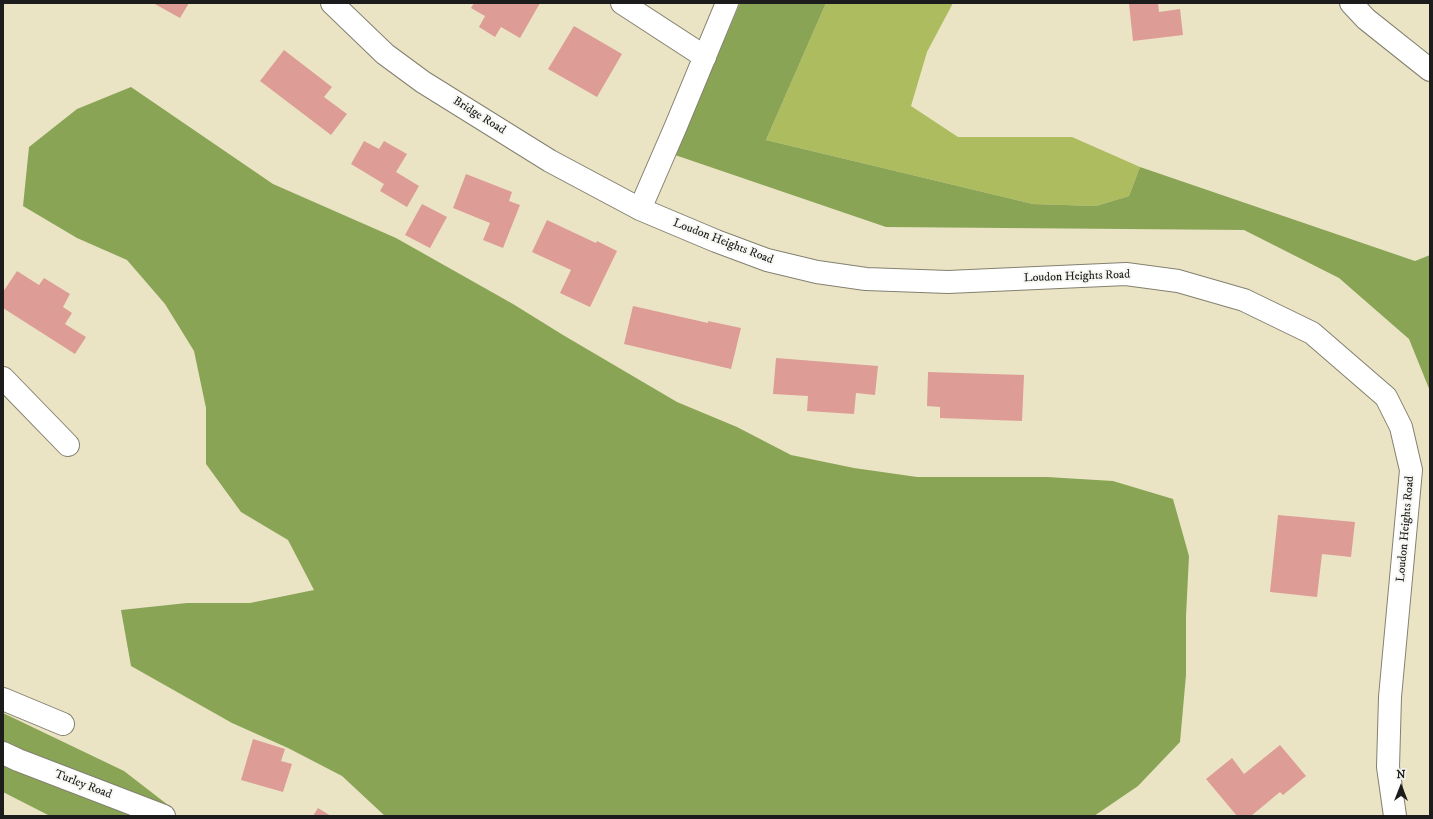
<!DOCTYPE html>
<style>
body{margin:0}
#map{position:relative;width:1433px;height:819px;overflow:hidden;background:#eae4c5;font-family:"IM FELL DW Pica",serif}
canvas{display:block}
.frame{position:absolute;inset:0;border:4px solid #1c1c1c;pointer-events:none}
.north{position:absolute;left:1381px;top:767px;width:40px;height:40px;-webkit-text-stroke:3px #f6f6f2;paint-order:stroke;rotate:0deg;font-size:11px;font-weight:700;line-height:16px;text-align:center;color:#1c1c1c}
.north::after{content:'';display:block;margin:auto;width:14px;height:18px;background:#1c1c1c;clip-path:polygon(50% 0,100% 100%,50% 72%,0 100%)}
</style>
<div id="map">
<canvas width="1433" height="819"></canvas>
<div class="frame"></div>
<div class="north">N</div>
</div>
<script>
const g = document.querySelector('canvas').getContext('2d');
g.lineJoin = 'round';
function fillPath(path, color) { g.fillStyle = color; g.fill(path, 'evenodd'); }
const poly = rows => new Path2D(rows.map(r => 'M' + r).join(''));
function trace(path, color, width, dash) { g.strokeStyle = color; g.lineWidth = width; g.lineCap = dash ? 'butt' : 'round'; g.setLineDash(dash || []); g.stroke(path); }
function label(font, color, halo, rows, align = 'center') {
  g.font = font + ' "IM FELL DW Pica",serif'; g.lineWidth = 4; g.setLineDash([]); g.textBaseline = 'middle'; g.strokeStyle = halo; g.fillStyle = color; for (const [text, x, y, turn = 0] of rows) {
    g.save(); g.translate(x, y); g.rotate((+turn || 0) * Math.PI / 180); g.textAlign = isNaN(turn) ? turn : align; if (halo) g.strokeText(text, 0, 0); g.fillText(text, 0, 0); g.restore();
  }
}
const green = poly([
 [826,3,953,3,927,52,911,106,958,137,1072,137,1140,167,1129,196,1096,206,1033,204,766,140]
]);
const forest = poly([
 [740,3,826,3,766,140,1033,204,1096,206,1129,196,1140,167,1415,261,1430,255,1430,391,1409,339,1339,278,1244,230,886,227,675,155],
 [131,87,273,184,396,238,513,304,563,335,677,402,737,427,791,455,854,468,917,477,1047,477,1113,481,1173,499,1189,556,1186,616,1186,675,1180,742,1138,786,1094,816,385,816,342,776,288,748,232,723,131,666,121,610,187,603,250,603,314,590,288,540,241,512,206,464,206,408,194,351,165,304,127,260,77,238,23,206,29,147,77,109],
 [3,713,124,771,168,805,172,816,50,816,3,792]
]);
const building = poly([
 [153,3,189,3,180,18],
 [474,3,540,3,520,38,501,27,495,37,479,27,485,16,471,8],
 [1129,3,1158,3,1159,12,1180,9,1183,35,1133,41],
 [574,26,622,54,597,97,548,69],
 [284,50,332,87,324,97,347,114,331,135,260,81],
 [364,141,379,149,384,141,407,154,396,172,419,186,407,207,380,191,384,184,351,164],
 [466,174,512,192,509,201,520,205,503,248,483,240,490,223,453,208],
 [422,204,447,217,430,248,405,235],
 [547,220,596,243,597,241,617,251,590,307,560,293,571,270,532,252],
 [17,271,39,285,44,278,70,294,63,307,72,313,65,324,86,337,75,354,3,308,3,292],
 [633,306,708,323,708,321,741,328,731,369,624,344],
 [776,358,878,366,875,395,856,393,854,414,807,411,808,396,773,394],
 [928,372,1024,375,1022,421,940,418,940,407,927,406],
 [1278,515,1355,522,1351,557,1322,554,1317,597,1270,592],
 [253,739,285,749,281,761,292,764,283,792,241,780],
 [1280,745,1306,776,1283,795,1280,792,1251,816,1237,816,1206,779,1232,758,1244,774],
 [318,808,331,816,313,816]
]);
const street = poly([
 [622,3,705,57],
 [1351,3,1366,19,1430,70],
 [3,378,68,445],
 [3,699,63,724],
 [3,753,18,760,164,816]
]);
const secondary = poly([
 [332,3,385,54,423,82,550,161,640,209,716,241,767,260,817,272,866,279,948,282,1126,274,1178,281,1244,300,1312,333,1386,397,1401,427,1411,470,1390,697,1388,767,1395,816],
 [640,209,676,126,727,3]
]);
const streetNames = [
 ["Bridge Road",479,116,32],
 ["Loudon Heights Road",723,242,21],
 ["Loudon Heights Road",1077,277,-2],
 ["Loudon Heights Road",1406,529,-85],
 ["Turley Road",83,785,21]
];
fillPath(green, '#acbc5e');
fillPath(forest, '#89a455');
fillPath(building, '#dd9c96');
trace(street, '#838070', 24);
trace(secondary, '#838070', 24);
trace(street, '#fff', 22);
trace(secondary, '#fff', 22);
label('12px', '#1c1c1c', '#f6f6f2', streetNames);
</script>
